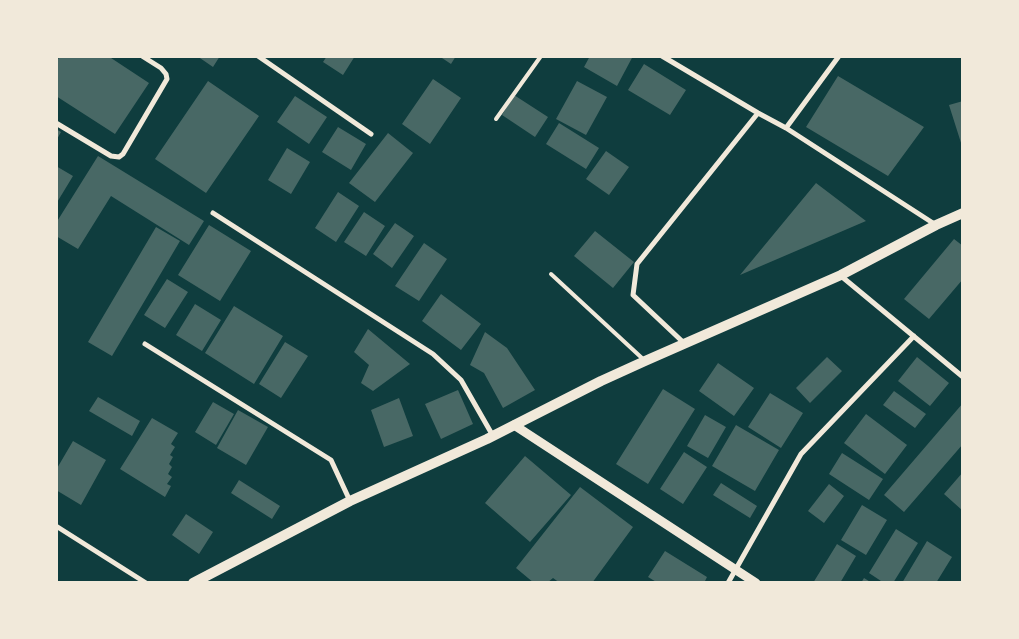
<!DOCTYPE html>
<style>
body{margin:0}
#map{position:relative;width:1019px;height:639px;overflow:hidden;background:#0f3d3e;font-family:Montserrat,sans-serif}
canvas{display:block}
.frame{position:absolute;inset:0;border:58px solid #f1e9da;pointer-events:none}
</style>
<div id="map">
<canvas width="1019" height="639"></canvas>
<div class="frame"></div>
</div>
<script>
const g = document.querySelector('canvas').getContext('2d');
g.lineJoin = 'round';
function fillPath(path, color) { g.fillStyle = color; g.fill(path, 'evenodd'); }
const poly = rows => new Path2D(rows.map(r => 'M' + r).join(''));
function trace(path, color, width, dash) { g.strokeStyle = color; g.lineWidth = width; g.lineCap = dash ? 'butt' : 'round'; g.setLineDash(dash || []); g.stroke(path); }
const building = poly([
 [60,56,108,56,149,83,115,134,56,96,56,62],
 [197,56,220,56,213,67],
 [327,56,355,56,343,75,323,62],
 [439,56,456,56,451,64],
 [590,56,633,56,617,86,584,67],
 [644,64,686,90,670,115,628,90],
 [838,76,924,127,888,176,806,127],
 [433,79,461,98,430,144,402,124],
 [208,81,259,116,206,193,155,159],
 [577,81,607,97,586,135,556,119],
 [514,95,548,117,535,137,502,115],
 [295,96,327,117,309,144,277,122],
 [963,101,963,146,962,146,949,105],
 [559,123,599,148,586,169,546,144],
 [338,127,366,144,351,170,322,152],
 [56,129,61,132,56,141],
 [388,133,413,153,375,202,349,183],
 [287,148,310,162,291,194,268,180],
 [606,151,629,167,609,195,586,179],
 [98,156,204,221,189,245,111,196,78,249,56,236,56,223],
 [56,166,73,176,56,204],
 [816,183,866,221,740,275],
 [338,192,359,206,336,242,315,228],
 [364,212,385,226,366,256,344,242],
 [395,223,414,236,392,268,373,254],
 [209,225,251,251,220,301,178,275],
 [156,227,180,241,112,356,88,342],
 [595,231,634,262,613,288,574,256],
 [954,239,963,246,963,279,929,319,904,299],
 [424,243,447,259,419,301,395,286],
 [167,279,188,292,165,328,144,315],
 [441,294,481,324,461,350,422,321],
 [195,304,221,320,202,351,176,335],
 [234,306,283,336,254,384,205,353],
 [368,329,410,364,373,391,361,383,369,365,354,352],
 [485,332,507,348,535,390,503,408,484,373,470,365],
 [285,342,308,356,281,398,259,384],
 [827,357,842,371,810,403,796,388],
 [917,357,949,383,930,406,898,381],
 [718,363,754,388,734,416,699,391],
 [663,389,695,409,648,484,616,464],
 [458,390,473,424,441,439,425,404],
 [894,391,926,414,915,428,883,405],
 [770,393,803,413,781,448,748,427],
 [98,397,140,421,132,436,89,411],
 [399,398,413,436,384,447,371,410],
 [213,402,234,414,216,445,195,432],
 [963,403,963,444,904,512,884,495],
 [238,410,268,427,246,465,217,448],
 [866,414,907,445,885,474,844,443],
 [705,415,726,427,708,458,687,446],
 [152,418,178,433,171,444,175,447,170,455,173,457,169,464,172,467,168,474,172,477,167,484,171,486,165,497,120,469],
 [736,425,779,450,755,491,712,466],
 [73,441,106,460,81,505,56,490,56,470],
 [684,452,707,467,683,504,660,489],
 [842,453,883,479,869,500,829,474],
 [525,456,571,495,530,542,485,503],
 [963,472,963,511,944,494],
 [239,480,280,506,272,519,231,493],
 [721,483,757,506,750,518,713,495],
 [829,484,844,496,824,523,808,511],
 [580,487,633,527,592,583,560,583,553,578,547,583,534,583,516,568],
 [862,505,887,520,866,555,841,540],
 [186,514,213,532,199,554,172,535],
 [896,529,918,543,893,583,884,583,869,573],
 [927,541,952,557,936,583,902,583],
 [837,544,856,556,840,583,813,583],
 [665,551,707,577,704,583,658,583,648,577],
 [864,578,872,583,861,583]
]);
const service = poly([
 [496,119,541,56],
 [551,274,643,359]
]);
const minor = poly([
 [258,56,371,134],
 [662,56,758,113,786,128,936,225],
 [56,123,111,156,119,157,123,154,167,79,166,74,161,68,142,56],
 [786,128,839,56],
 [213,213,433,354,461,380,493,436],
 [841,276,963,377],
 [684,343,633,295,637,264,758,113],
 [145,344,331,460,350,501],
 [56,526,146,583],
 [728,583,801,454,914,336]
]);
const tertiary = poly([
 [514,425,756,583]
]);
const secondary = poly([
 [193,583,350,501,487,439,601,381,645,361,841,275,936,225,963,213]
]);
fillPath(building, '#486865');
trace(service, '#f1e9da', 4);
trace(minor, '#f1e9da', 5);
trace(tertiary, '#f1e9da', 9);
trace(secondary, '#f1e9da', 10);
</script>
